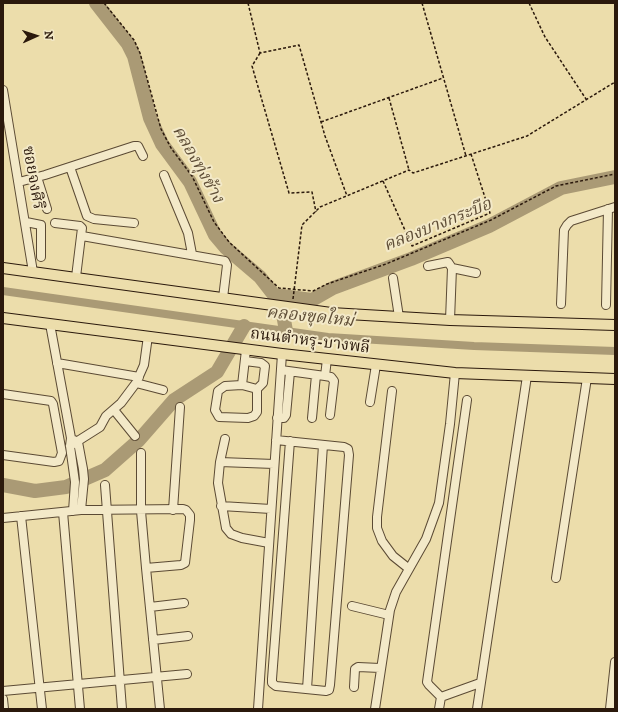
<!DOCTYPE html>
<meta charset="utf-8">
<style>
body{margin:0}
#map{position:relative;width:618px;height:712px;overflow:hidden;background:#ecddab;font-family:"IM FELL DW Pica",serif}
canvas{display:block}
.frame{position:absolute;inset:0;border:4px solid #2b190c;pointer-events:none}
.north{position:absolute;left:16px;top:16px;width:40px;height:40px;-webkit-text-stroke:3px #f3e9c8;paint-order:stroke;rotate:87deg;font-size:11px;font-weight:700;line-height:16px;text-align:center;color:#2b190c}
.north::after{content:'';display:block;margin:auto;width:14px;height:18px;background:#2b190c;clip-path:polygon(50% 0,100% 100%,50% 72%,0 100%)}
</style>
<div id="map">
<canvas width="618" height="712"></canvas>
<div class="frame"></div>
<div class="north">N</div>
</div>
<script>
const g = document.querySelector('canvas').getContext('2d');
g.lineJoin = 'round';
const poly = rows => new Path2D(rows.map(r => 'M' + r).join(''));
function trace(path, color, width, dash) { g.strokeStyle = color; g.lineWidth = width; g.lineCap = dash ? 'butt' : 'round'; g.setLineDash(dash || []); g.stroke(path); }
function label(font, color, halo, rows, align = 'center') {
  g.font = font + ' "IM FELL DW Pica","Noto Serif Thai",serif'; g.lineWidth = 4; g.setLineDash([]); g.textBaseline = 'middle'; g.strokeStyle = halo; g.fillStyle = color; for (const [text, x, y, turn = 0] of rows) {
    g.save(); g.translate(x, y); g.rotate((+turn || 0) * Math.PI / 180); g.textAlign = isNaN(turn) ? turn : align; if (halo) g.strokeText(text, 0, 0); g.fillText(text, 0, 0); g.restore();
  }
}
const canal = poly([
 [3,291,328,337,474,346,615,351]
]);
const river = poly([
 [96,3,128,44,134,56,150,118,162,144,190,182,215,235,226,248,260,277,274,295,283,314,286,331],
 [274,295,312,300,333,288,411,259,489,226,561,188,615,177],
 [3,485,35,491,66,487,105,470,139,440,174,400,217,372,244,326]
]);
const path = poly([
 [248,3,260,53,299,45,325,136,347,196],
 [422,3,466,156],
 [529,3,545,37,586,99],
 [260,53,252,66,289,193,312,192,316,212],
 [389,98,409,170],
 [321,122,443,78],
 [383,181,412,246,490,213,471,154],
 [293,299,302,225,320,207,409,170,413,173,527,136,615,82]
]);
const minor = poly([
 [3,90,33,272],
 [70,167,87,216,94,219,134,223],
 [164,175,188,233,192,254],
 [37,177,47,209],
 [19,182,45,175,134,146,138,146,143,156],
 [26,222,41,225,41,257],
 [55,223,80,226,82,228,76,277],
 [82,236,225,261,227,265,223,298],
 [428,266,448,262,452,268,476,273],
 [393,278,399,317],
 [561,304,564,230,567,225,571,221,615,207],
 [606,305,608,209],
 [450,320,452,268],
 [50,324,71,438,70,446,75,482,73,511],
 [245,361,261,363,265,366,263,383,257,389],
 [57,363,139,377],
 [281,370,325,376,327,359],
 [325,376,331,377,334,381,330,415],
 [136,383,163,390],
 [242,385,225,386,218,391,215,410,219,417,248,418,254,416,257,412,257,389,242,385,246,350],
 [392,391,377,517,377,528,382,541,393,556,408,568],
 [3,394,51,401,53,404,62,453,59,461,54,462,3,455],
 [370,402,376,365],
 [114,410,135,436],
 [277,418,284,418,286,415,290,372],
 [312,418,316,375],
 [225,439,220,462,218,483,226,528,231,534,242,538,269,543],
 [74,440,78,442,83,469,84,479,81,510],
 [276,440,344,447,348,449,349,455,330,685,329,690,326,691,276,686,272,683,272,679,290,441],
 [70,446,100,427,106,416,121,403,136,383,144,365,148,336],
 [141,453,141,511,146,568,160,709],
 [220,462,274,464],
 [105,485,122,709],
 [221,506,271,509],
 [173,510,180,407],
 [63,512,80,709],
 [21,516,42,709],
 [3,518,81,510,183,509,186,510,190,515,190,520,185,563,181,565,146,568],
 [556,578,587,378],
 [352,606,389,615],
 [150,607,184,603],
 [153,640,188,636],
 [354,687,355,669,358,667,380,668],
 [307,689,323,445],
 [3,691,187,674],
 [441,697,480,683],
 [3,699,4,709],
 [258,709,282,354],
 [375,709,390,610,396,592,426,539,439,503,450,424,455,373],
 [439,709,441,697,429,685,427,682,467,400],
 [477,709,527,376],
 [610,709,615,662]
]);
const major = poly([
 [3,268,331,313,450,320,615,325],
 [3,318,282,354,455,373,615,379]
]);
const pathBridge = poly([
 [104,3,134,40,140,53,161,129,171,148,192,176,214,222,229,242,279,288,313,291,327,284,386,264,491,220,556,186,615,174]
]);
const streetNames = [
 ["ซอยจงศิริ",32,178,80],
 ["ถนนตำหรุ-บางพลี",310,342,7]
];
const waterNames = [
 ["คลองทุ่งช้าง",197,165,60],
 ["คลองบางกระบือ",438,226,-22],
 ["คลองขุดใหม่",310,318,6]
];
trace(canal, '#aa9a75', 8);
trace(river, '#aa9a75', 14);
trace(minor, '#5b4a34', 10);
trace(major, '#2b190c', 12);
trace(path, '#2b190c', 1.5, [3, 2]);
trace(minor, '#f3e9c8', 8);
trace(major, '#ecddab', 10);
trace(pathBridge, '#2b190c', 1.5, [3, 2]);
label('16px', '#2b190c', '#f3e9c8', streetNames);
label('italic 17px', '#5e4d36', '#f3e9c8', waterNames);
</script>
